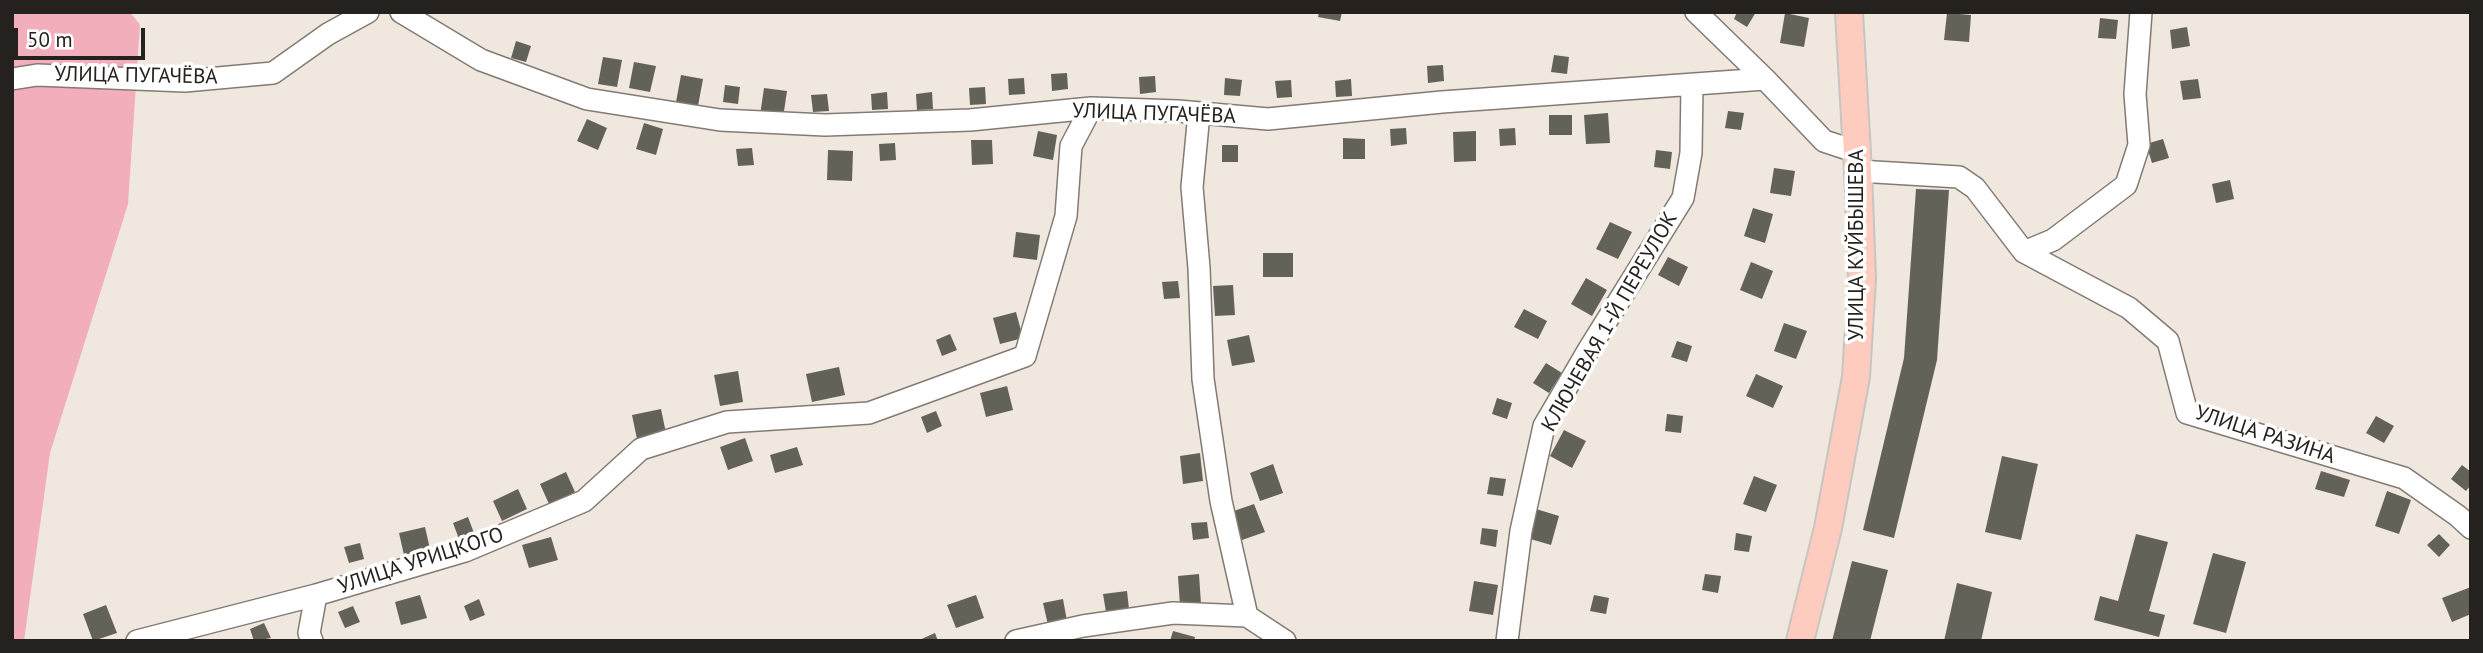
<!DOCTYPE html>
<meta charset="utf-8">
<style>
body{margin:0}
#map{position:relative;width:2483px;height:653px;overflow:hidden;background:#f0e7df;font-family:"PT Sans",sans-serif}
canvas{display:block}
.frame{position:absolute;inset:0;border:14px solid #24211e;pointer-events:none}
.scale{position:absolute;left:14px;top:28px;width:131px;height:32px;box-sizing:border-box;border:4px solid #24211e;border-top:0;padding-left:9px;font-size:21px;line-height:24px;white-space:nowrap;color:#24211e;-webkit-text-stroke:5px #fff;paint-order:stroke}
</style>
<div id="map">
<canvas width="2483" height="653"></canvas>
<div class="frame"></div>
<div class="scale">50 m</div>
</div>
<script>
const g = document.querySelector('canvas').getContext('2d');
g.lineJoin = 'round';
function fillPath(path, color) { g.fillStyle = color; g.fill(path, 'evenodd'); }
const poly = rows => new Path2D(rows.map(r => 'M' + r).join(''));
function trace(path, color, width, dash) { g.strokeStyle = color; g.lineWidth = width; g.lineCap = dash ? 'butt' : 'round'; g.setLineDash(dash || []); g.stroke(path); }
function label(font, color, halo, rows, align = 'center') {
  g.font = font + ' "PT Sans",sans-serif'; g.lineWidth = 7; g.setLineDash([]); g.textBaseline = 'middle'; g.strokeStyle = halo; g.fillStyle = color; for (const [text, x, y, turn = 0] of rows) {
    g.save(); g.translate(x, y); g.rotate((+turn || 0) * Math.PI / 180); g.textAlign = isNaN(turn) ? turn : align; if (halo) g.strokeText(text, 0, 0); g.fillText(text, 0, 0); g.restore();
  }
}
const green = poly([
 [12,12,130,12,140,25,128,204,50,453,24,641,12,641]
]);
const building = poly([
 [1319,12,1342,12,1340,21,1318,17],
 [1737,12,1756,12,1747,27,1734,19],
 [1785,13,1809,18,1804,47,1780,43],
 [1947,13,1971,15,1969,42,1944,40],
 [2100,18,2118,20,2116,39,2098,38],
 [2187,27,2190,46,2172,49,2170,30],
 [516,41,531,46,526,62,511,58],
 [1554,55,1569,57,1567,74,1551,72],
 [603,57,622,60,617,87,598,84],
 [634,62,656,66,650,92,629,88],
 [1443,65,1444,81,1428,83,1427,66],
 [1067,73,1068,89,1052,91,1051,74],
 [681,75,703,79,698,106,676,102],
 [1155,76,1156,92,1140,94,1139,77],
 [1024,78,1025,94,1009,95,1008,79],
 [1225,78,1242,80,1240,96,1224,95],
 [1351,79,1352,96,1336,97,1335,81],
 [2198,79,2201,98,2183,100,2180,81],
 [1291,80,1292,97,1277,98,1275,81],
 [725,85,740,87,738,104,723,102],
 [985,87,986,104,970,105,969,88],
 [764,88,787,91,783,118,760,115],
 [887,92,888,109,872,110,871,94],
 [932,92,933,109,917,110,916,94],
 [827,94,829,111,813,112,811,95],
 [1728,111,1744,113,1741,130,1725,128],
 [1608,113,1610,143,1586,144,1584,115],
 [1549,115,1572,115,1572,135,1549,135],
 [587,119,607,128,598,150,577,141],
 [644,123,663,129,656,155,636,149],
 [1406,128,1407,144,1391,146,1390,129],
 [1515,128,1516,145,1500,146,1499,129],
 [1038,131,1057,135,1053,160,1033,156],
 [1476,131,1476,161,1454,162,1453,132],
 [1343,138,1365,139,1365,159,1343,159],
 [2163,139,2169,158,2152,163,2146,144],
 [971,140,992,140,993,164,972,165],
 [895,143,896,160,880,161,879,144],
 [1222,145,1238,145,1238,162,1222,162],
 [752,148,754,165,738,166,736,149],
 [828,150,853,151,852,181,827,180],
 [1656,150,1672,152,1670,169,1654,167],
 [1774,168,1795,171,1791,196,1770,193],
 [2230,180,2234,199,2216,203,2212,184],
 [1916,189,1949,190,1937,360,1894,538,1863,530,1904,358],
 [1753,208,1773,214,1765,243,1744,236],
 [1610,222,1632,232,1618,259,1596,249],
 [1016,232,1040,235,1037,260,1013,257],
 [1263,253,1293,253,1293,277,1263,277],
 [1668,257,1688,267,1679,286,1658,275],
 [1751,262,1773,271,1762,299,1740,290],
 [1586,278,1607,290,1592,316,1571,304],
 [1178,281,1180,298,1164,299,1162,282],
 [1233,285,1235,315,1215,316,1213,286],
 [1524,309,1547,321,1538,339,1514,327],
 [1016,312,1023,338,1000,344,993,318],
 [1784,323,1807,331,1796,359,1774,351],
 [950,334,957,350,942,356,936,340],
 [1249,335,1255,362,1232,366,1227,340],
 [1677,341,1692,346,1687,362,1671,357],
 [1546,363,1562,373,1549,393,1533,383],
 [839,367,845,395,812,402,806,374],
 [738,371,743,402,720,406,714,375],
 [1756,374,1783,386,1773,408,1746,396],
 [1007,386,1013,410,986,417,980,393],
 [1497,398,1512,403,1507,419,1492,414],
 [661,409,666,433,637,439,632,415],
 [936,411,942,426,927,433,921,417],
 [1667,414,1683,416,1681,433,1665,431],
 [2376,416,2394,426,2384,443,2366,433],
 [1564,430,1586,441,1572,468,1550,456],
 [745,438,753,461,728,470,720,447],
 [797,447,803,465,775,473,770,455],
 [1200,453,1203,481,1183,484,1180,456],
 [2002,456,2038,464,2021,540,1985,532],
 [1273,464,1283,493,1260,501,1250,473],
 [2462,465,2471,472,2471,485,2466,491,2451,479],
 [2321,471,2350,480,2344,497,2315,489],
 [566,472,575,492,549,504,540,484],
 [1754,476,1777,485,1766,512,1743,504],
 [1490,477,1506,479,1503,496,1487,494],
 [518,489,527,509,502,521,493,501],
 [2387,491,2411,500,2399,534,2375,526],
 [1254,504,1265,532,1242,540,1231,512],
 [1536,509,1559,516,1551,545,1527,538],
 [468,517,474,533,459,539,453,523],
 [1207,522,1209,538,1193,540,1191,523],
 [425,527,430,549,404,555,399,533],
 [1482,528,1498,530,1496,547,1480,544],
 [1736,533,1752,536,1749,552,1734,550],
 [2136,534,2168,542,2149,611,2165,615,2159,637,2094,620,2100,596,2118,601],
 [2439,534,2450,545,2439,557,2427,545],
 [551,537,558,560,529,568,522,545],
 [360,543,364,559,349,563,344,547],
 [2213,553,2246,562,2226,633,2193,624],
 [1852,561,1888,570,1870,641,1832,641],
 [1199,574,1201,604,1180,606,1178,576],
 [1705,574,1721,576,1718,593,1702,590],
 [1474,581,1498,585,1493,615,1469,611],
 [1957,583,1992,592,1981,641,1944,641],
 [2471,587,2471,614,2452,622,2442,598],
 [1127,591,1129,609,1106,612,1103,594],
 [420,595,427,618,401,625,395,602],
 [976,595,984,618,956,628,947,605],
 [1594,595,1609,598,1606,614,1590,611],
 [479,599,485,615,470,621,464,606],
 [1063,599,1067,621,1048,625,1043,603],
 [106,605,117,633,93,641,83,614],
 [353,606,360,622,345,628,338,612],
 [264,623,271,638,254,641,250,629],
 [1173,631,1195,637,1194,641,1170,641],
 [935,633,938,641,917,641]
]);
const minor = poly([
 [401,12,481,60,587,99,720,120,825,125,970,120,1091,108,1178,111,1268,119,1442,102,1765,79,1824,141,1857,152],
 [1696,12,1765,79],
 [12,79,37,75,185,81,273,73,328,34,368,12],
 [1199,113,1192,187,1199,268,1203,379,1221,501,1247,616],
 [1858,171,1959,177,1975,188,2024,252,2129,308,2168,341,2187,413,2404,478,2458,516,2471,528],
 [2024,252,2053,240,2126,185,2139,145,2135,94,2141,12],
 [137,641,316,595,465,551,584,501,641,449,727,422,869,413,1025,356,1066,216,1071,146,1091,108],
 [312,641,309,633,316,595],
 [1016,641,1083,626,1173,613,1247,616,1285,641],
 [1507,641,1521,531,1544,426,1589,349,1683,198,1691,153,1692,85]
]);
const major = poly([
 [1800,641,1828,528,1856,377,1862,279,1858,171,1849,12]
]);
const streetNames = [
 ["УЛИЦА ПУГАЧЁВА",136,76,1],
 ["УЛИЦА ПУГАЧЁВА",1154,114,2],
 ["УЛИЦА КУЙБЫШЕВА",1857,245,-90],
 ["КЛЮЧЕВАЯ 1-Й ПЕРЕУЛОК",1610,322,-60],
 ["УЛИЦА РАЗИНА",2265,435,18],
 ["УЛИЦА УРИЦКОГО",421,561,-18]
];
fillPath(green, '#f3aebc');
fillPath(building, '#636258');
trace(minor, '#837b73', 24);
trace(major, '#c6c5c4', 30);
trace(minor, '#fff', 21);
trace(major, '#feccbe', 26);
label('21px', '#24211e', '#fff', streetNames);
</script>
